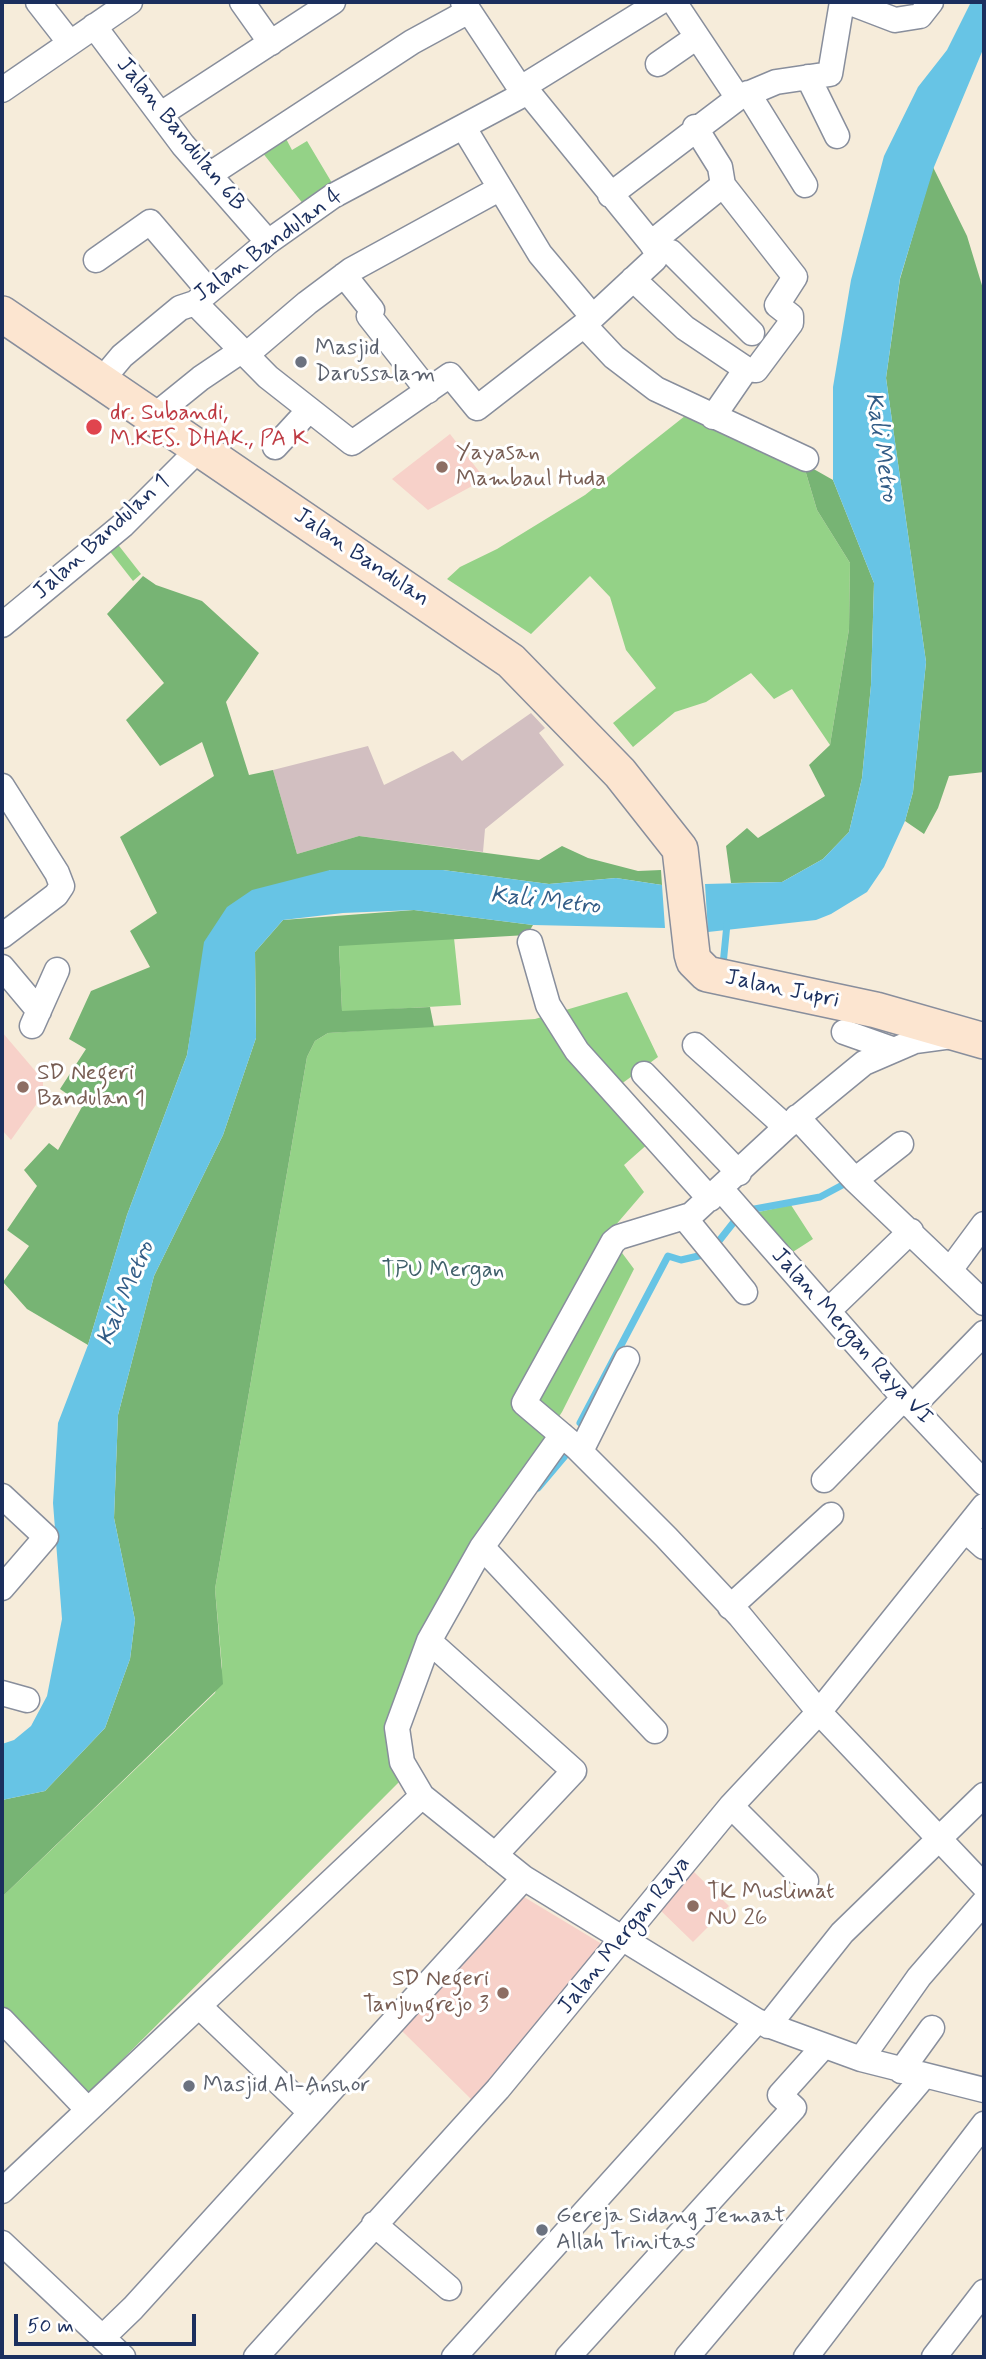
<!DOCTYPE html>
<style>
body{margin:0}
#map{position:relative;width:986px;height:2359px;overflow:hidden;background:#f6ecda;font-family:Mynerve,sans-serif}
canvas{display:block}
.frame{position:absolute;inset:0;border:4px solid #1b2f5e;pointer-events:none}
.scale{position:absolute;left:14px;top:2314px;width:182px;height:32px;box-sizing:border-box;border:4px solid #1b2f5e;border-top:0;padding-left:9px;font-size:21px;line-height:24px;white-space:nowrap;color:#1b2f5e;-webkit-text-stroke:5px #fff;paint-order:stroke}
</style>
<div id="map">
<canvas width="986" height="2359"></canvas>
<div class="frame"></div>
<div class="scale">50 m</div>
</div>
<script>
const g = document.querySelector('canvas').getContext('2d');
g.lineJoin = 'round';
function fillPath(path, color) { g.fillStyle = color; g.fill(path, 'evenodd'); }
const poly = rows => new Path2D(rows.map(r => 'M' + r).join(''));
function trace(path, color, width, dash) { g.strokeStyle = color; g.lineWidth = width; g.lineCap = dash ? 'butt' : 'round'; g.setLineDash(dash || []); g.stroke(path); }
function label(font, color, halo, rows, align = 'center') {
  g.font = font + ' Mynerve,sans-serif'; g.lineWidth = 6; g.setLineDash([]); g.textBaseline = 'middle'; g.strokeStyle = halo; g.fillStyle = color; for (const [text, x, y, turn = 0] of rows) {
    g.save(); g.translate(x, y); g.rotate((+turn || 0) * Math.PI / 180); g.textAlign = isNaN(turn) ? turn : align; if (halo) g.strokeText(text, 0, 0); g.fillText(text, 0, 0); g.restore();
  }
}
const built = poly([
 [450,434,485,479,428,510,392,479],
 [2,1032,43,1080,43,1095,11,1140,2,1130],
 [692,1870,729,1906,693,1942,657,1907],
 [524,1897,602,1944,473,2101,402,2031]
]);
const industrial = poly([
 [531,713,545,728,539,733,564,765,485,829,483,852,359,836,297,854,273,770,368,746,384,785,453,751,462,761]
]);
const green = poly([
 [283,133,292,150,307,141,335,188,304,205,258,147],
 [690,412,803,463,817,510,850,563,849,629,830,745,792,689,774,699,751,673,706,702,675,712,633,747,613,723,656,688,626,650,610,597,590,576,531,634,447,579,460,567,497,549,585,495],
 [116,542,141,574,133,581,108,549],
 [454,938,461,1005,342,1012,339,945],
 [627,992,658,1057,609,1093,650,1142,624,1165,644,1192,608,1234,634,1269,562,1412,452,1579,392,1727,402,1779,88,2094,2,2007,2,1897,215,1693,222,1667,215,1589,307,1057,315,1041,328,1033,535,1019],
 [791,1205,813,1239,785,1257,749,1214]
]);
const forest = poly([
 [933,167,967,236,984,292,984,772,949,776,938,808,924,834,905,821,913,792,926,662,886,378,900,279],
 [803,463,833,480,874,583,871,685,862,778,849,832,823,859,782,882,731,883,726,846,747,828,758,838,825,796,809,765,830,745,849,629,850,563,817,510],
 [143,576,156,585,202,601,259,653,226,702,249,775,273,770,297,854,359,836,539,860,562,846,588,858,638,871,661,870,662,885,616,878,549,884,443,870,330,870,196,1000,187,1055,127,1215,88,1345,27,1309,3,1282,29,1246,7,1230,37,1186,24,1170,49,1143,58,1150,83,1105,60,1089,86,1049,69,1039,91,991,150,967,130,931,157,913,120,837,214,776,202,742,160,766,126,720,164,683,107,614],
 [414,910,533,925,527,935,339,946,342,1011,430,1007,434,1027,328,1033,315,1041,307,1057,215,1589,223,1684,2,1897,2,1800,45,1791,105,1728,130,1659,135,1620,114,1518,118,1415,154,1276,223,1135,256,1038,255,952,283,920]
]);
const water = poly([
 [971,2,984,2,984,47,934,167,900,278,886,378,926,662,913,792,905,821,884,867,867,892,831,914,816,920,708,932,705,884,782,882,823,859,849,832,862,778,871,685,874,583,833,480,833,387,851,280,884,156,918,87,947,50],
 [330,870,443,870,549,884,616,878,662,885,665,928,533,925,414,910,343,913,283,920,255,952,256,1038,223,1135,154,1276,118,1415,114,1518,135,1620,130,1659,105,1728,45,1791,2,1800,2,1744,14,1740,31,1726,47,1696,62,1619,53,1503,58,1423,88,1345,127,1215,187,1055,204,942,227,907,252,890]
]);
const stream = poly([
 [723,965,727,924],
 [749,1210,820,1197,848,1182],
 [715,1246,737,1218],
 [580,1423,668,1256,681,1260,707,1254],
 [538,1488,565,1456]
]);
const street = poly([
 [38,2,70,43],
 [242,2,271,43],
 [674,2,738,98],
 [848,2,895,20,920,16,931,2],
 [94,26,183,145,268,242],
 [658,64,697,37],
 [808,77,837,136],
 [521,88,660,2],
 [2,90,130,2],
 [748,93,805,185],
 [161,114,333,2],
 [695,127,720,167,723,185,795,277,777,305,791,316,791,323,756,370,746,369,713,417],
 [464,128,540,254,592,316],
 [209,175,412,42,469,11],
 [610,195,738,98,776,82,830,74,842,2],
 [651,243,723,185],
 [657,252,671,252,752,333],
 [96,260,150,222,209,291],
 [344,275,372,310,369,316,428,391],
 [633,279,685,328,746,369],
 [195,303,268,377,352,443,450,375,477,408,584,325,655,259,657,252,651,243,528,92,518,85,463,2],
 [584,325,614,357,656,389,806,459],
 [246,355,307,303,351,270,499,189],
 [101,381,122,356,180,308,195,303,268,242,333,196,528,92],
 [154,416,201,378,241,351],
 [275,447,309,410],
 [2,625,123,525,200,448],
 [2,786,57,873,62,886,56,895,2,936],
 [530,942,548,1005,577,1051,710,1199],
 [2,967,39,1011],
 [32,1026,57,970],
 [844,1032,892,1049],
 [952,1036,915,1041,864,1063,786,1127,691,1215,619,1237,613,1242,524,1403,576,1447,666,1537,740,1616,819,1712,984,1886],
 [695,1045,786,1127],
 [644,1074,739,1173],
 [797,1117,855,1180,984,1303],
 [855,1180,901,1144],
 [721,1189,904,1398,984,1483],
 [684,1217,745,1292],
 [950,1270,984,1224],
 [828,1311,911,1231],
 [912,1407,984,1333],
 [562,1435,482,1547,429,1641,397,1728,402,1762,422,1796,524,1878,757,2021,861,2059,984,2090],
 [581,1451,627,1359],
 [824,1480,904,1398],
 [2,1496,46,1537,2,1588],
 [966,1531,984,1547],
 [482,1547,655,1731],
 [730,1607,831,1515],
 [429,1641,574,1771,495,1855],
 [2,1693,27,1700],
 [731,1806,806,1881],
 [199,2006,309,2111],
 [2,2020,88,2110],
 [768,2026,842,1933,984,1795],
 [861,2059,919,1977,984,1902],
 [901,2071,932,2028],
 [2,2191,422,1796],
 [374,2224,449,2288],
 [2,2243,123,2357],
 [103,2337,133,2308,524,1878],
 [256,2357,498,2089,731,1806,819,1712,984,1506],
 [454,2357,757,2021],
 [568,2357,794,2108,780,2095,823,2047],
 [687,2357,924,2076],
 [806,2357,984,2124],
 [934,2357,984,2292]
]);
const secondary = poly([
 [2,314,511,661,620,773,680,849,692,954,694,961,707,974,876,1010,984,1041]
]);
const markers = [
 [301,362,7,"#6b7280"],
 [94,427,9,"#e0444e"],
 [442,467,7,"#8d6e63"],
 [23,1087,7,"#8d6e63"],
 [693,1906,7,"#8d6e63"],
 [503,1993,7,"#8d6e63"],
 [189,2086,7,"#6b7280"],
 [542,2230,7,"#6b7280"]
];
const streetNames = [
 ["Jalan Bandulan 6B",180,135,51],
 ["Jalan Bandulan 4",269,246,-36],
 ["Jalan Bandulan 1",102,538,-42],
 ["Jalan Bandulan",361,558,34],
 ["Jalan Jupri",782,990,12],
 ["Jalan Mergan Raya VI",851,1337,48],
 ["Jalan Mergan Raya",625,1936,-51]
];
const worshipNames = [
 ["Masjid",315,349],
 ["Darussalam",315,375],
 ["Masjid Al-Anshor",203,2086],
 ["Gereja Sidang Jemaat",556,2217],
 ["Allah Trinitas",556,2243]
];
const healthNames = [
 ["dr. Subandi,",110,414],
 ["M.KES. DHAK., PA K",110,440]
];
const educationNames = [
 ["Yayasan",456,454],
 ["Mambaul Huda",456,480],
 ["SD Negeri",37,1074],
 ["Bandulan 1",37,1100],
 ["TK Muslimat",707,1893],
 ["NU 26",707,1919],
 ["SD Negeri",489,1980,"right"],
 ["Tanjungrejo 3",489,2006,"right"]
];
const parkNames = [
 ["TPU Mergan",443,1271]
];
const waterNames = [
 ["Kali Metro",880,447,81],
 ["Kali Metro",545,902,6],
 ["Kali Metro",127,1294,-67]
];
fillPath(built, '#f7d1c9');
fillPath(industrial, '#d2bfc1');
fillPath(green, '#94d287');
fillPath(forest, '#77b474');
fillPath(water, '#67c4e5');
trace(stream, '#67c4e5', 7);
trace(street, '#888e9c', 27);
trace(secondary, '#888e9c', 38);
trace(street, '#fff', 24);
trace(secondary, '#fce5d0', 35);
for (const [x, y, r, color] of markers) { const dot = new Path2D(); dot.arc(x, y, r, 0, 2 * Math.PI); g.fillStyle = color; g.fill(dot); trace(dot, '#fff', 2.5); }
label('23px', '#1b2f5e', '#fff', streetNames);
label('23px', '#5b616d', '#fff', worshipNames, 'left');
label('23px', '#be3a42', '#fff', healthNames, 'left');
label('23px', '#785e54', '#fff', educationNames, 'left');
label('23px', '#3f606a', '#fff', parkNames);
label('italic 24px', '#325c86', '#fff', waterNames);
</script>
